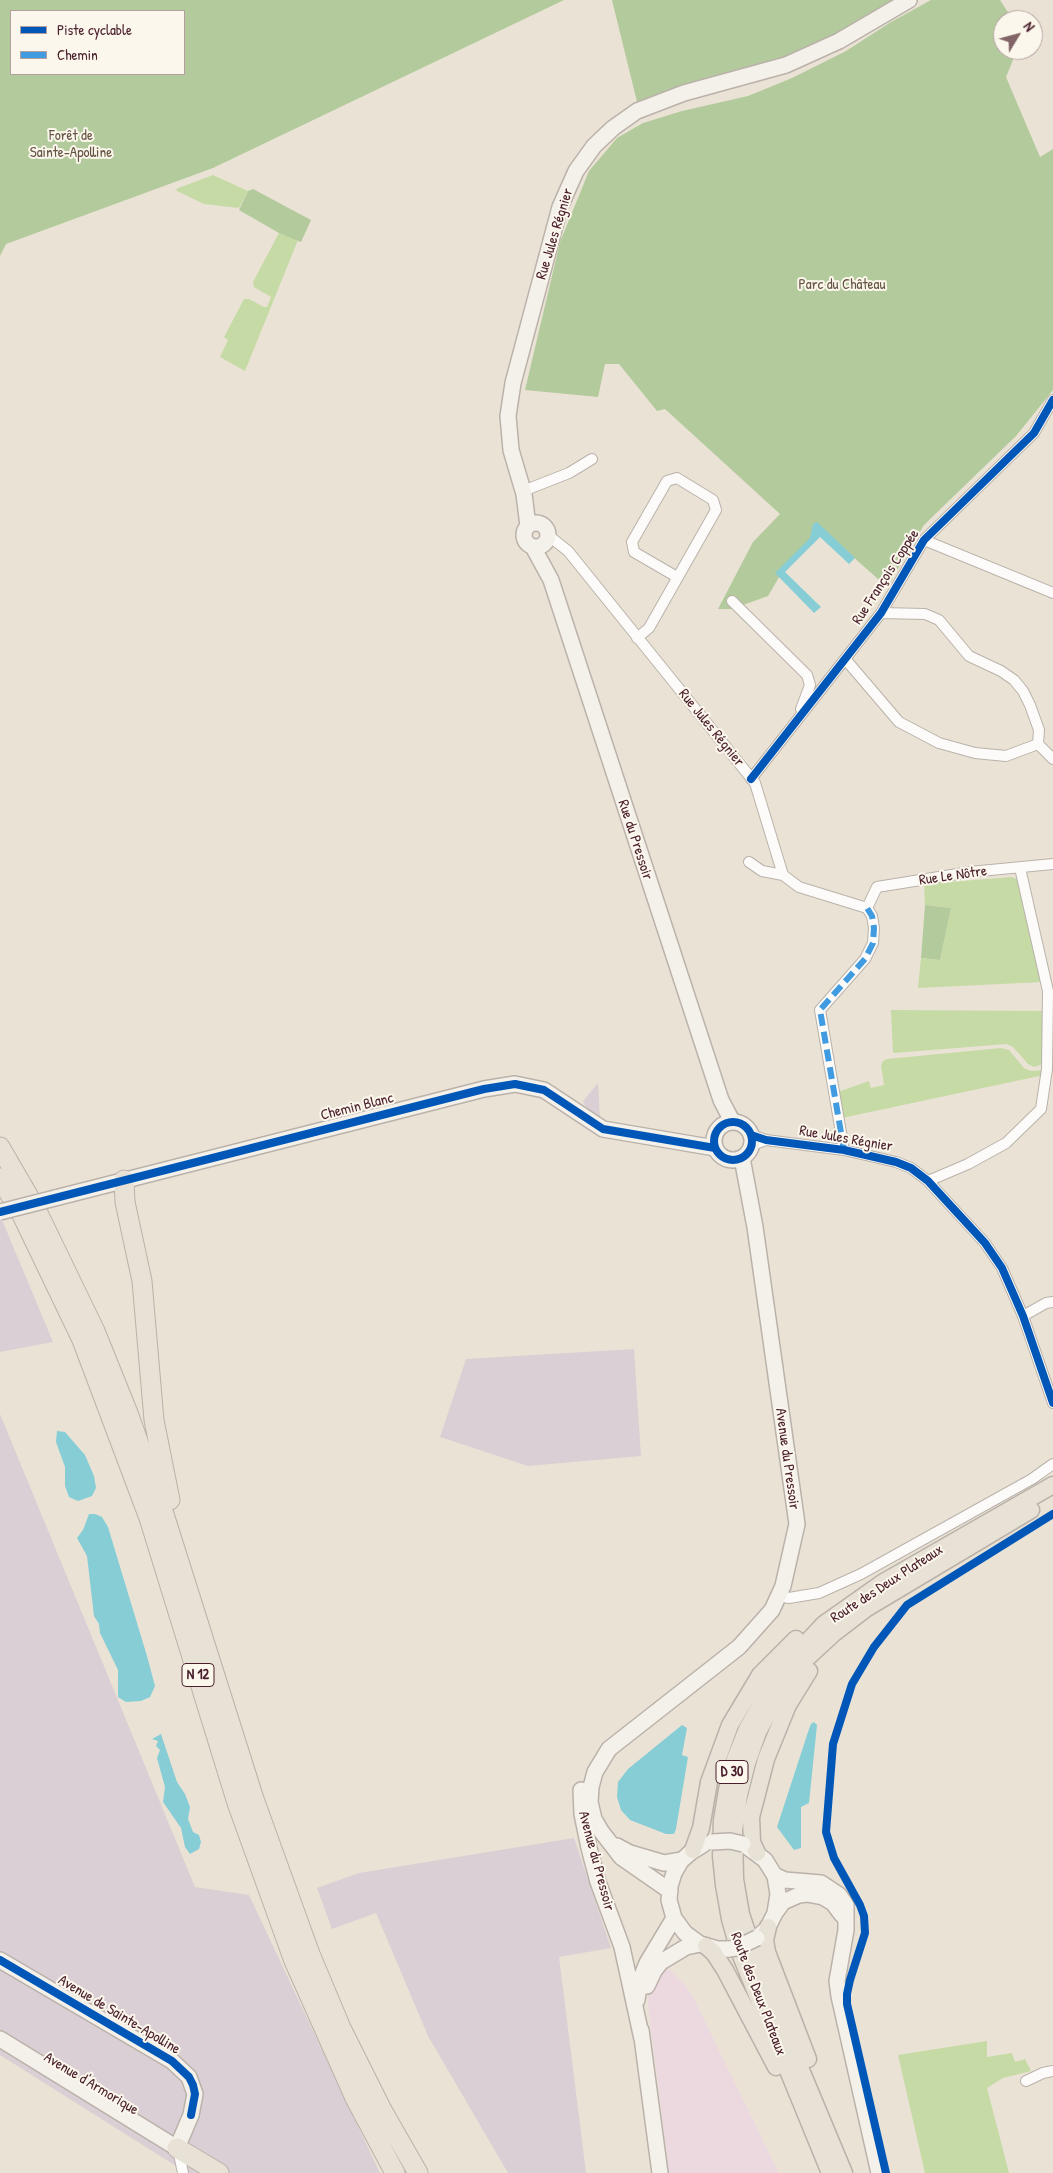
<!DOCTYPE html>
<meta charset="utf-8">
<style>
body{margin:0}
#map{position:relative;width:1053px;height:2173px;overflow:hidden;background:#eae3d5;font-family:"Patrick Hand",sans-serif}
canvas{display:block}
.legend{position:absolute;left:10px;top:10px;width:175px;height:65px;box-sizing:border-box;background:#fbf7ec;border:1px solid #b4a19f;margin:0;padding:6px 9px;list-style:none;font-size:15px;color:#4a1f2b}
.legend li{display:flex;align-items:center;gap:10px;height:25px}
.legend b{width:25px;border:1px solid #b4a19f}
.north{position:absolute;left:993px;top:10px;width:50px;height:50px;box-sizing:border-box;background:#fbf7ec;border:1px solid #b4a19f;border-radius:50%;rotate:53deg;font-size:14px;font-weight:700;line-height:20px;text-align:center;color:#4a1f2b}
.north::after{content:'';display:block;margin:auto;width:18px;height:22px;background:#826466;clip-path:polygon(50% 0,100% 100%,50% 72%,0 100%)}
</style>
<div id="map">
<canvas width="1053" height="2173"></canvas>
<ul class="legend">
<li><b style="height:6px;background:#0057b8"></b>Piste cyclable</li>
<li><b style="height:6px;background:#409be1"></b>Chemin</li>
</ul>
<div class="north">N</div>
</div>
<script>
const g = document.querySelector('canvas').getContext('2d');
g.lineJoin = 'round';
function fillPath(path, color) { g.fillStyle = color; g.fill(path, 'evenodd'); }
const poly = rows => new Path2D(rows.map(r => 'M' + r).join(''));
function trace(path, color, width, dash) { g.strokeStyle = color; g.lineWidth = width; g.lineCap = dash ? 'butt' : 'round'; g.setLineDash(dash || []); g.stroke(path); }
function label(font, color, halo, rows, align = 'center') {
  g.font = font + ' "Patrick Hand",sans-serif'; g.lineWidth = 4; g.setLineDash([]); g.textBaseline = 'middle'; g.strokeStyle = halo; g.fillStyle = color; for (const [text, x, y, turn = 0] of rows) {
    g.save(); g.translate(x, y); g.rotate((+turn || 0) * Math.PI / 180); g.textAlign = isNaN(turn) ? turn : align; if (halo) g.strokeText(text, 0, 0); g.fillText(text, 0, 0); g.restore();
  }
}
const built = poly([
 [667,1967,686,1986,693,1997,779,2173,669,2173,648,2005,649,1988,655,1975]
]);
const industrial = poly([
 [598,1083,600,1118,588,1112,583,1101],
 [0,1215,53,1342,0,1352],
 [634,1349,641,1456,528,1466,440,1437,466,1359],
 [0,1414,195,1887,249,1895,380,2173,187,2173,0,2055],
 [574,1838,611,1948,559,1957,586,2173,508,2173,428,2036,376,1913,332,1929,317,1888,359,1873]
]);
const green = poly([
 [213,175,248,191,239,208,204,204,177,191,176,189],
 [279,233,298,240,245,371,220,357,228,340,224,337,244,299,249,299,264,307,267,307,271,297,254,287,253,282],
 [1012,877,1019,880,1042,982,918,988,921,958,940,960,951,908,925,905,924,884],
 [891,1010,1045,1011,1043,1064,1034,1067,1028,1064,1013,1047,1007,1044,893,1053],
 [1001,1048,1009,1050,1024,1068,1031,1071,1044,1070,1044,1075,842,1118,838,1092,869,1081,871,1088,884,1085,881,1066,883,1061,887,1059],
 [987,2041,987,2057,1012,2053,1015,2062,1025,2059,1031,2071,1003,2078,987,2088,1009,2173,925,2173,898,2055]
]);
const forest = poly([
 [0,0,564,0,213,168,6,244,0,256],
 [11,11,184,11,184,74,11,74],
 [612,0,897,0,822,46,640,114],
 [931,0,1000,0,1013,20,1003,20,1003,50,1017,50,1006,77,1040,157,1053,149,1053,390,1016,436,924,525,887,587,824,531,782,572,768,596,732,609,718,609,753,542,780,514,665,409,657,411,619,364,605,364,598,397,525,390,560,242,589,171,617,138,643,123,682,111,748,96,792,78,846,51,891,22],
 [253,189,311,220,301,242,279,233,239,210,248,191],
 [925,905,951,908,940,960,921,958]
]);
const water = poly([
 [817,522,855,558,849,564,820,537,785,572,821,607,814,613,775,573,810,538,813,524],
 [57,1431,65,1432,85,1455,94,1476,96,1488,92,1496,78,1501,69,1497,65,1486,65,1467,56,1442],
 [89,1514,95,1514,102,1517,108,1527,147,1656,155,1686,150,1697,141,1701,126,1702,118,1697,118,1670,100,1633,99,1624,94,1616,87,1556,77,1538,83,1530],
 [814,1722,817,1725,809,1803,801,1807,801,1848,794,1850,777,1827,809,1729,811,1724],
 [682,1725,687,1728,682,1755,688,1757,676,1829,674,1834,666,1834,630,1820,621,1810,617,1797,618,1782,628,1769],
 [161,1734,177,1782,185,1794,190,1807,188,1819,193,1832,199,1835,201,1842,199,1849,190,1854,185,1847,181,1828,163,1802,165,1787,157,1758,160,1750,156,1746,158,1741,152,1739]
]);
const street = poly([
 [523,491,569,473,592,459],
 [549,536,568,551,755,783,783,875,799,887,867,908,872,916,874,928,873,943,865,959,820,1010,844,1150],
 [924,540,1053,593],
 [732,601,807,675,810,685,801,709],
 [881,613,925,614,939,620,969,656,1001,671,1014,680,1023,691,1030,705,1039,730,1038,744,1053,759],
 [637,638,649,628,716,510,713,500,677,478,667,481,632,542,634,552,677,577],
 [846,660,899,722,939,743,975,753,1006,756,1038,744],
 [751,779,881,613,924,540,1034,433,1053,400],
 [749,862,762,871,783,875],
 [867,908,877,887,970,872,1053,864],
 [751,1135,766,1140,844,1150,896,1162,911,1168,928,1181,985,1243,1002,1268,1023,1316,1053,1403],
 [752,1145,766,1140],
 [928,1181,968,1164,1006,1143,1041,1109,1047,1069,1048,991,1020,868],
 [1023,1316,1046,1303,1053,1302],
 [779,1596,789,1598,819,1593,861,1574,1032,1479,1053,1464],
 [1026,2081,1043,2073,1053,2071],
 [178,2149,183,2173]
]);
const secondary = poly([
 '524 535a12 12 0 1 1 24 0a12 12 0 1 1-24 0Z',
 [528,526,524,494,511,450,508,416,513,383,560,207,576,171,594,146,613,128,637,111,684,93,786,65,839,41,909,0],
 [533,547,551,580,721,1100,732,1121],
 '714 1141a19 19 0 1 1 38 0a19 19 0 1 1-38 0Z',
 [55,1198,484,1089,515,1084,544,1090,603,1129,715,1148],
 [581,1790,582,1814,589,1848,598,1882,622,1947,642,2039],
 [704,1844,691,1852,681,1861,674,1873,670,1886,669,1900,674,1918,685,1933,700,1944,717,1949,729,1949],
 [617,1846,630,1853,664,1863,682,1860],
 [746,1846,765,1860,775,1876,778,1894,775,1913,767,1929,760,1935],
 [774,1875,785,1880,821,1883,839,1895,846,1905,846,1930,837,1981,839,1996,879,2173],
 [670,1891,621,1857,601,1831,594,1819,590,1802,591,1787,595,1772,609,1749,739,1647,772,1610,783,1586,797,1524,755,1227,742,1158],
 [775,1913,783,1902,799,1895,807,1894,823,1897,833,1903,842,1915],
 [0,1960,172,2061,189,2077,195,2094,191,2115,177,2148,0,2039],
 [647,1986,654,1971,661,1962,686,1947,700,1944],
 [637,2000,640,1980,647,1963,674,1918],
 [641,2030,660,2173]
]);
const primary = poly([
 [693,1850,701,1828,709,1782,730,1725,760,1675,796,1639],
 [757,1853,752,1842,751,1817,766,1759,788,1705,809,1671],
 [768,1927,765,1940,767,1952,808,2059],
 [706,1946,714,1953,725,1970,776,2067],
 [830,2173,739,1951,730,1919,724,1885,721,1856,722,1820,727,1790,735,1759,747,1729,780,1671,824,1624,882,1583,1053,1485],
 [844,2173,761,1974,741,1914,735,1879,734,1830,739,1795,747,1763,758,1732,772,1705,793,1675,808,1657,833,1634,867,1608,1031,1510]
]);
const highway = poly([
 [0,1147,36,1209,95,1331,128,1413,163,1511,254,1799,310,1954,341,2028,382,2110,418,2173],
 [0,1178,22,1215,82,1340,149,1518,237,1803,294,1961,355,2098,395,2173],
 [124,1180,125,1202,142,1281,154,1420,170,1500],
 [177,2148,219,2173]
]);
const secondaryBridge = poly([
 [0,1212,55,1198],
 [712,1842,730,1841,743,1844],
 [729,1949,736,1948,757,1938]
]);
const quiet = poly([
 [844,1150,820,1010,865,959,873,943,874,928,872,916,867,908]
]);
const cycleway = poly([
 [751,779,881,613,924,540,1034,433,1053,400],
 '714 1141a19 19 0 1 1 38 0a19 19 0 1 1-38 0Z',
 [751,1135,766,1140,844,1150,896,1162,911,1168,928,1181,985,1243,1002,1268,1023,1316,1053,1403],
 [0,1212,484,1089,515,1084,544,1090,603,1129,715,1148],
 [0,1960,172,2061,189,2077,193,2085,195,2094,191,2115],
 [886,2173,847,2004,847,1994,850,1980,865,1933,864,1916,860,1905,834,1858,826,1832,833,1744,852,1684,874,1647,907,1605,1053,1514]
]);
const shields = [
 [198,1675,32],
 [732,1772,32]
];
const shieldNames = [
 ["N 12",198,1675],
 ["D 30",732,1772]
];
const parkNames = [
 ["Forêt de",71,136],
 ["Sainte-Apolline",71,153],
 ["Parc du Château",842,285]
];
const streetNames = [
 ["Rue Jules Régnier",555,234,-73],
 ["Rue François Coppée",886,577,-57],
 ["Rue Jules Régnier",711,728,51],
 ["Rue du Pressoir",635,840,72],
 ["Rue Le Nôtre",953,876,-8],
 ["Chemin Blanc",357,1107,-14],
 ["Rue Jules Régnier",846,1139,10],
 ["Avenue du Pressoir",787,1459,82],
 ["Route des Deux Plateaux",887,1584,-33],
 ["Avenue du Pressoir",596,1861,75],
 ["Route des Deux Plateaux",758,1994,69],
 ["Avenue de Sainte-Apolline",119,2015,31],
 ["Avenue d'Armorique",91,2084,31]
];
fillPath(built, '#ecd9e0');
fillPath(industrial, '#dacfd4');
fillPath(green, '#c6daa6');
fillPath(forest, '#b3ca9c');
fillPath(water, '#86cdd6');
trace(street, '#bab2aa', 12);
trace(secondary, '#bab2aa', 18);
trace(primary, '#bab2aa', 19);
trace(highway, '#bab2aa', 21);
trace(street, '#fcfbf9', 10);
trace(secondary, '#f4f1ea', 15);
trace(primary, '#e8e1d5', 16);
trace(highway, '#e8e1d5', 19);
trace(secondaryBridge, '#bab2aa', 18, []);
trace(secondaryBridge, '#f4f1ea', 15);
trace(quiet, '#409be1', 6, [12, 6]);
trace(cycleway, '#0057b8', 8);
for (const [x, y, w] of shields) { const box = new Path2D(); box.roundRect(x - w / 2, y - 11.5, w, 23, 4); g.fillStyle = '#fbf7ec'; g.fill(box); trace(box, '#4a1f2b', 1); }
label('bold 14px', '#4a1f2b', null, shieldNames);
label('15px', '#654', '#fbf7ec', parkNames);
label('15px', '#4a1f2b', '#fbf7ec', streetNames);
</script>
